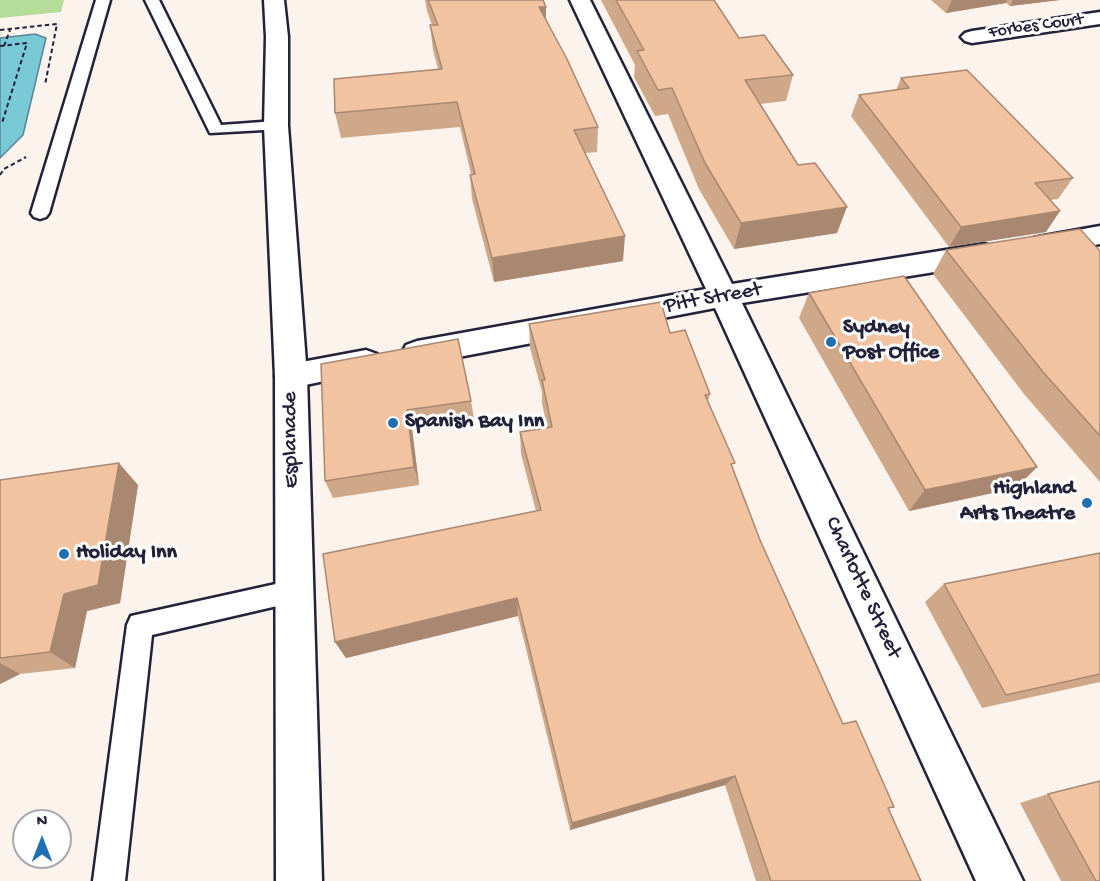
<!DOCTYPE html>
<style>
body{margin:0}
#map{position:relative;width:1100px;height:881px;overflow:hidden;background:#fcf3ec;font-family:"Gochi Hand",sans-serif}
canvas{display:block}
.north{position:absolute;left:12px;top:809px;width:60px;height:60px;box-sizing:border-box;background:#fff;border:2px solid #a7a7b1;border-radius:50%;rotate:0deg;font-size:16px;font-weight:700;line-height:24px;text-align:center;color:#22223b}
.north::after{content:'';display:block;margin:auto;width:21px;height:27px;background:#1f6fb2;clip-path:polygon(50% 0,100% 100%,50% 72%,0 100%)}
</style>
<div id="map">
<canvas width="1100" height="881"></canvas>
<div class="north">N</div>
</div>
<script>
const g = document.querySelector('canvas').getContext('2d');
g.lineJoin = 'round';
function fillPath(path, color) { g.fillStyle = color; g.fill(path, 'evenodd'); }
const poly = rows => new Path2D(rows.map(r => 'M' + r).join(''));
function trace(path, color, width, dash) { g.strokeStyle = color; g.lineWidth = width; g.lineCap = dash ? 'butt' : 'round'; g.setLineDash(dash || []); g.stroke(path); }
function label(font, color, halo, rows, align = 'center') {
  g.font = font + ' "Gochi Hand",sans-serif'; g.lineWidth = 6; g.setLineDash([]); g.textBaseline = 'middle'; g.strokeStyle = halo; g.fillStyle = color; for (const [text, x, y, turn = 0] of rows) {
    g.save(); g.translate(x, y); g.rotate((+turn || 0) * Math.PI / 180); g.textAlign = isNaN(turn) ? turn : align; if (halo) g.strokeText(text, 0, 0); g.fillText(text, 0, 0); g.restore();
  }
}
const green = poly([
 [0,0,64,0,61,12,0,18]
]);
const water = poly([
 [35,34,46,38,23,135,0,158,0,38,35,34]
]);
const path = poly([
 [0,30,57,24,45,85],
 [0,46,27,43,2,123],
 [4,46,10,30],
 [0,175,4,169,26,157]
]);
const service = poly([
 [96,0,110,0,49,213,46,217,40,219,34,217,31,213,96,0],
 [145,0,159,0,221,125,276,121,284,126,282,129,210,133,145,0],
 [294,580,303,584,307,592,303,600,152,635,125,881,93,881,127,625,131,616,294,580]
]);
const minor = poly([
 [570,0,590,0,732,284,984,244,994,247,998,254,994,261,984,264,742,303,1023,881,976,881,715,308,417,365,406,361,402,353,406,345,417,341,706,289,570,0],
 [1100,12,1100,24,972,43,965,41,961,37,965,33,972,31,1100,12],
 [1100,226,1100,244,1044,254,1034,252,1030,245,1034,238,1044,236,1100,226],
 [366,350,377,354,381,362,377,370,291,388,280,385,275,376,280,367,291,364,366,350]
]);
const tertiary = poly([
 [264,0,284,0,288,37,288,126,307,376,322,881,276,881,275,376,264,126,266,37,264,0]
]);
const wall = poly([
 [425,0,543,0,546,7,546,20,598,127,597,152,585,153,623,261,494,282,472,199,470,175,471,174,460,127,341,138,335,113,438,69,433,50,430,25,432,25,427,11],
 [601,0,714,0,739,38,793,75,786,101,760,104,837,233,734,249,699,189,668,114,655,116,634,77,635,65],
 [931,0,1060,0,1010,6,1006,3,946,13],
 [901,78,1073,178,1058,199,1050,200,1046,232,949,247,851,116,859,95,896,90],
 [946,250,1100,251,1100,482,1024,394,933,274],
 [809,293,1037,467,1016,488,909,511,799,318],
 [529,324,670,333,710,394,708,401,760,540,843,724,889,809,921,881,756,881,725,785,570,830,518,616,346,658,335,642,536,511,521,454,520,432,547,427,542,403,542,392,530,348],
 [321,364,471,401,474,419,412,429,419,485,333,498,325,481],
 [0,480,138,485,120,603,87,611,75,668,20,674,0,684],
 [1100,553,1100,682,982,708,925,602,944,584],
 [1048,794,1100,881,1061,881,1020,803]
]);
const shadedWall = poly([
 [952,0,1007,0,1006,3,946,13],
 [1013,0,1060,0,1010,6],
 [539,7,546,7,546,31],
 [847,207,837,233,734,249,741,223],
 [1060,211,1046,232,949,247,961,227],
 [625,236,623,261,494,282,492,258],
 [407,410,412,429,419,485,414,467],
 [119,463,138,485,120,603,87,611,75,668,50,652,64,594],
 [1037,467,1016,488,909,511,925,490],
 [517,598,518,616,346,658,335,642],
 [0,663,20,674,0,684],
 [735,776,725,785,570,830,572,823]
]);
const building = poly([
 [428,0,543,0,546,7,539,7,567,59,598,127,574,130,625,236,492,258,470,175,475,174,457,102,335,113,334,79,442,69,430,25,438,25,428,0],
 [616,0,714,0,739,38,764,35,793,75,745,80,798,165,815,163,847,207,741,223,705,163,672,88,658,90,637,51,644,50,616,0],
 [967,70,1073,178,1035,183,1060,211,961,227,859,95,909,88,901,78,967,70],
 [1080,229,1100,251,1100,436,1043,372,946,250,1080,229],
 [904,276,1037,467,925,490,809,293,904,276],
 [661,302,670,333,685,330,710,394,705,395,735,463,731,464,760,540,843,724,856,721,894,807,888,808,921,881,771,881,735,776,572,823,517,598,335,642,323,554,541,510,520,432,552,427,542,380,545,380,529,324,661,302],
 [458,339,471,401,407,410,414,467,325,481,321,364,458,339],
 [119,463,98,585,64,594,50,652,0,658,0,480,119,463],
 [1100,553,1100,674,1006,695,944,584,1100,553],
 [1100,781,1100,881,1096,881,1048,794,1100,781]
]);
const markers = [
 [831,342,6,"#1f6fb2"],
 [393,423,6,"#1f6fb2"],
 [1087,503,6,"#1f6fb2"],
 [64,554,6,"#1f6fb2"]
];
const farStreetnames = [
 ["Forbes Court",1036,27,-8]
];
const streetNames = [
 ["Pitt Street",713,299,-10],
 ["Esplanade",292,440,-91],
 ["Charlotte Street",862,588,65]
];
const poiNames = [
 ["Sydney",843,329],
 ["Post Office",843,354],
 ["Spanish Bay Inn",405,423],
 ["Highland",1075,490,"right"],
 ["Arts Theatre",1075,515,"right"],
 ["Holiday Inn",76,554]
];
fillPath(green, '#b4dd99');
fillPath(water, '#79c8d6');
trace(water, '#568698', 1.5);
trace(service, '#22223b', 5);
trace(minor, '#22223b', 5);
trace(tertiary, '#22223b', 5);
trace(path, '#22223b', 2, [4.5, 3]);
fillPath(service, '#fff');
fillPath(minor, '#fff');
fillPath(tertiary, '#fff');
fillPath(wall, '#cfa88a');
fillPath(shadedWall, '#a98871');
fillPath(building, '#f1c3a1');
trace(building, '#a98871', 1.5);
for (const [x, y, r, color] of markers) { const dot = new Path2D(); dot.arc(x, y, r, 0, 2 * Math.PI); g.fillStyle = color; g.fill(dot); trace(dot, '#fff', 2); }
label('18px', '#22223b', '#fff', farStreetnames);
label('22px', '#22223b', '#fff', streetNames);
label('bold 22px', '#22223b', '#fff', poiNames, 'left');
</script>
